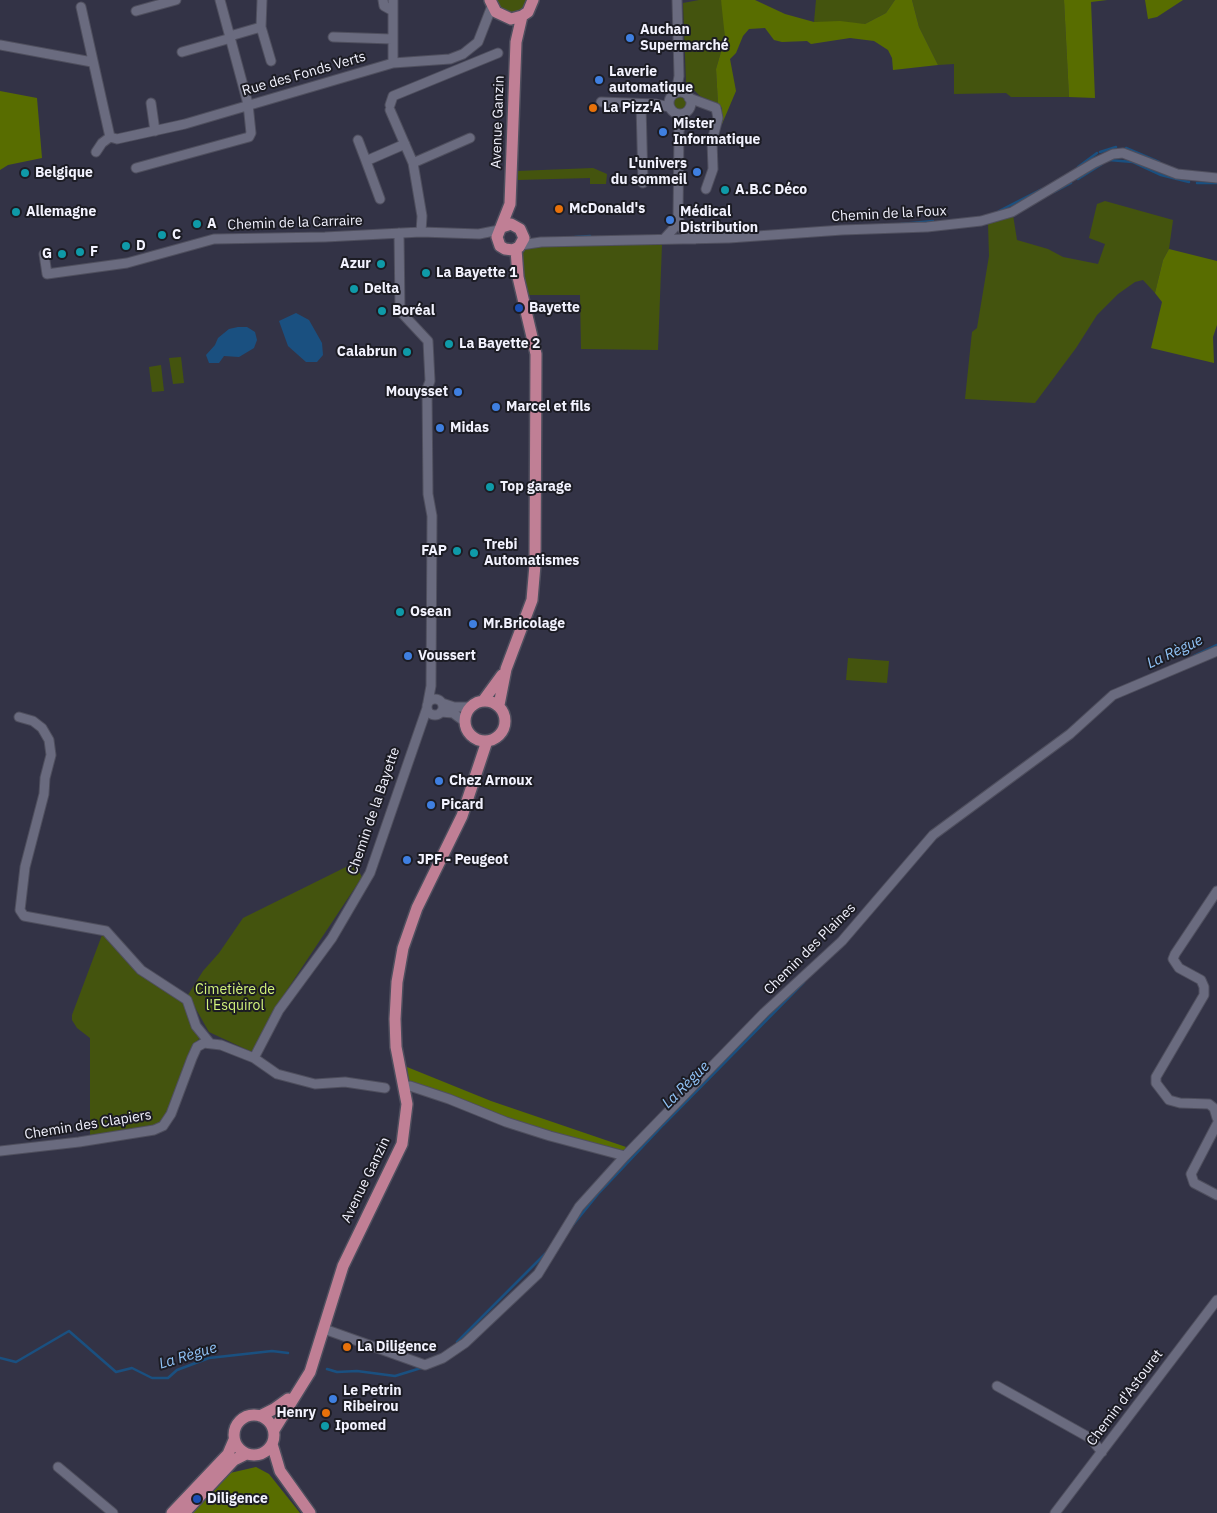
<!DOCTYPE html>
<meta charset="utf-8">
<style>
body{margin:0}
canvas{display:block;background:#333346}
</style>
<canvas width="1217" height="1513"></canvas>
<script>
const g = document.querySelector('canvas').getContext('2d');
g.lineJoin = 'round';
function fillPath(path, color) { g.fillStyle = color; g.fill(path, 'evenodd'); }
const poly = rows => new Path2D(rows.map(r => 'M' + r).join(''));
function trace(path, color, width, dash) { g.strokeStyle = color; g.lineWidth = width; g.lineCap = dash ? 'butt' : 'round'; g.setLineDash(dash || []); g.stroke(path); }
function label(font, color, halo, rows, align = 'center') {
  g.font = font + ' "IBM Plex Sans",sans-serif'; g.lineWidth = 4; g.setLineDash([]); g.textBaseline = 'middle'; g.strokeStyle = halo; g.fillStyle = color; for (const [text, x, y, turn = 0] of rows) {
    g.save(); g.translate(x, y); g.rotate((+turn || 0) * Math.PI / 180); g.textAlign = isNaN(turn) ? turn : align; if (halo) g.strokeText(text, 0, 0); g.fillText(text, 0, 0); g.restore();
  }
}
const green = poly([
 [496,0,527,0,521,11,511,13,502,10],
 [699,0,721,0,723,6,725,38,716,69,718,104,700,96,686,82,683,3],
 [816,0,895,0,886,13,865,24,814,22],
 [912,0,1064,0,1069,97,1011,97,1006,93,954,94,954,64,938,65,919,27],
 '672 103a8 8 0 1 1 16 0a8 8 0 1 1-16 0Z',
 [593,168,607,174,606,184,590,184,590,178,517,180,517,171],
 [1105,201,1173,220,1169,249,1163,260,1155,293,1143,280,1135,282,1118,294,1097,315,1076,348,1035,403,965,399,972,332,977,328,989,256,988,223,1013,215,1017,240,1048,249,1063,257,1098,264,1105,244,1089,238,1097,204],
 [662,244,658,350,581,349,580,295,525,295,519,260,525,250,531,247],
 [181,357,184,383,173,384,169,358],
 [161,365,164,391,152,392,149,367],
 [848,658,889,661,887,683,846,680],
 [354,863,362,877,283,996,252,1052,209,1032,188,995,203,971,219,953,243,918],
 [113,933,122,941,143,970,179,992,205,1031,195,1044,165,1120,150,1130,90,1136,90,1038,77,1028,72,1020,72,1015,102,935]
]);
const forest = poly([
 [721,0,755,0,785,14,814,22,840,21,865,24,886,13,895,0,912,0,919,27,938,65,893,70,892,58,888,50,874,41,850,38,811,44,807,41,782,42,774,40,765,28,749,29,743,36,736,53,730,59,736,91,722,124,722,108,718,104,716,69,725,38],
 [1064,0,1107,0,1091,2,1095,98,1069,97],
 [1145,0,1183,0,1157,17,1148,19],
 [0,91,37,98,42,158,8,165,0,170],
 [1169,249,1217,261,1217,325,1213,337,1214,363,1151,348,1162,302,1155,293,1163,260],
 [407,1067,491,1101,626,1147,620,1158,595,1153,459,1104,409,1090],
 [256,1467,269,1474,300,1513,189,1513,230,1473]
]);
const water = poly([
 [296,313,309,320,322,343,323,355,317,362,306,362,288,346,279,321],
 [238,327,247,327,255,332,257,340,254,348,239,357,224,356,219,363,209,363,206,355,215,345,218,338,229,329]
]);
const stream = poly([
 [1126,148,1159,162],
 [1100,152,1116,147],
 [1109,160,1133,162,1161,175,1189,182],
 [1078,167,1097,153],
 [1078,179,1102,164],
 [1197,183,1217,183],
 [1054,192,1071,183],
 [999,211,1042,189],
 [901,224,933,221],
 [709,234,743,233],
 [575,237,590,236],
 [1194,656,1217,645],
 [572,1226,598,1194,663,1125,804,982],
 [457,1342,546,1253],
 [0,1358,16,1362,69,1331,116,1372,132,1368,152,1378,168,1378,177,1370,209,1358,272,1351,288,1353],
 [327,1369,337,1372,357,1371,395,1376,421,1368]
]);
const minor = poly([
 [383,0,384,6,393,11,393,0],
 [81,7,110,137],
 [136,11,176,0],
 [261,27,262,0],
 [230,36,261,27,271,61],
 [333,37,392,39],
 [0,45,92,62],
 [182,52,231,38],
 [393,63,393,11],
 '669 103a11 11 0 1 1 22 0a11 11 0 1 1-22 0Z',
 [676,93,679,76,677,0],
 [689,98,716,108,718,118,712,141,713,169,706,189],
 [601,102,656,104,669,107],
 [151,103,155,131],
 [641,104,643,183],
 [390,105,393,96,498,53],
 [390,110,413,163,422,216,421,232],
 [110,137,117,139,185,124,393,63,450,59,463,54,478,42,492,6],
 [358,140,366,161],
 [96,152,102,143,110,137],
 [413,163,470,138],
 [136,168,249,137,251,133,248,104,220,0],
 [380,199,366,161,405,144],
 [678,218,683,230,695,239],
 [399,233,400,311,428,341,430,381,427,389,428,494,432,516,431,686,428,702],
 [664,239,675,227,678,218,679,131,685,113],
 [521,245,541,242,729,238,842,230,927,227,981,221,1012,212,1094,163,1113,154,1123,153,1177,174,1217,178],
 [44,254,47,274,127,263,214,239,325,237,421,232,479,234,499,230],
 '427 707a8 8 0 1 1 16 0a8 8 0 1 1-16 0Z',
 [442,703,454,707,470,707],
 [441,712,453,713,465,722],
 [19,717,33,721,42,728,49,740,51,755,45,778,44,794,25,867,20,910,24,916,106,931,141,970,187,1000,196,1026,209,1042],
 [1217,891,1175,954,1173,959,1179,968,1201,980,1204,987,1204,995,1156,1077,1156,1083,1169,1100,1180,1103,1209,1104,1214,1108,1217,1118],
 [254,1058,279,1010,332,938,370,873,427,708],
 [405,1087,410,1086,449,1099,506,1122,550,1136,625,1156,764,1013,842,941,933,835,1070,734,1113,695,1217,651],
 [1217,1124,1191,1174,1194,1183,1217,1195],
 [0,1151,79,1142,154,1130,163,1126,171,1114,192,1058,197,1047,204,1043,221,1045,254,1058,277,1074,315,1084,345,1082,385,1088],
 [324,1329,425,1365,443,1358,465,1343,538,1274,579,1207,625,1156],
 [997,1386,1090,1438,1102,1452],
 [58,1467,113,1513],
 [1055,1513,1217,1300]
]);
const major = poly([
 [490,0,496,12,511,19,522,16,528,12,533,0],
 [502,227,511,224,520,229,524,238,519,247,513,250,505,249,500,246,497,237,510,204,516,42,522,16],
 '465 721a20 20 0 1 1 40 0a20 20 0 1 1-40 0Z',
 [483,701,502,675],
 [499,705,506,669,532,600,535,565,536,354,518,277,516,249],
 '234 1435a20 20 0 1 1 40 0a20 20 0 1 1-40 0Z',
 [260,1416,274,1409,288,1399],
 [274,1430,310,1372,343,1266,402,1144,407,1104,396,1047,395,1019,397,982,403,948,417,908,462,816,487,741],
 [272,1444,280,1471,310,1513],
 [172,1513,228,1454,234,1440],
 [184,1513,234,1460,246,1454]
]);
const markers = [
 [630,38,5,"#3f7fe0"],
 [599,80,5,"#3f7fe0"],
 [593,108,5,"#e8710a"],
 [663,132,5,"#3f7fe0"],
 [697,172,5,"#3f7fe0"],
 [25,173,5,"#0f9aa8"],
 [725,190,5,"#0f9aa8"],
 [559,209,5,"#e8710a"],
 [16,212,5,"#0f9aa8"],
 [670,220,5,"#3f7fe0"],
 [197,224,5,"#0f9aa8"],
 [162,235,5,"#0f9aa8"],
 [126,246,5,"#0f9aa8"],
 [80,252,5,"#0f9aa8"],
 [62,254,5,"#0f9aa8"],
 [381,264,5,"#0f9aa8"],
 [426,273,5,"#0f9aa8"],
 [354,289,5,"#0f9aa8"],
 [519,308,5,"#1a4fb4"],
 [382,311,5,"#0f9aa8"],
 [449,344,5,"#0f9aa8"],
 [407,352,5,"#0f9aa8"],
 [458,392,5,"#3f7fe0"],
 [496,407,5,"#3f7fe0"],
 [440,428,5,"#3f7fe0"],
 [490,487,5,"#0f9aa8"],
 [457,551,5,"#0f9aa8"],
 [474,553,5,"#0f9aa8"],
 [400,612,5,"#0f9aa8"],
 [473,624,5,"#3f7fe0"],
 [408,656,5,"#3f7fe0"],
 [439,781,5,"#3f7fe0"],
 [431,805,5,"#3f7fe0"],
 [407,860,5,"#3f7fe0"],
 [347,1347,5,"#e8710a"],
 [333,1399,5,"#3f7fe0"],
 [326,1413,5,"#e8710a"],
 [325,1426,5,"#0f9aa8"],
 [197,1499,5,"#1a4fb4"]
];
const poiNames = [
 ["Auchan",640,30],
 ["Supermarché",640,46],
 ["Laverie",609,72],
 ["automatique",609,88],
 ["La Pizz'A",603,108],
 ["Mister",673,124],
 ["Informatique",673,140],
 ["L'univers",687,164,"right"],
 ["du sommeil",687,180,"right"],
 ["Belgique",35,173],
 ["A.B.C Déco",735,190],
 ["McDonald's",569,209],
 ["Allemagne",26,212],
 ["Médical",680,212],
 ["Distribution",680,228],
 ["A",207,224],
 ["C",172,235],
 ["D",136,246],
 ["F",90,252],
 ["G",52,254,"right"],
 ["Azur",371,264,"right"],
 ["La Bayette 1",436,273],
 ["Delta",364,289],
 ["Bayette",529,308],
 ["Boréal",392,311],
 ["La Bayette 2",459,344],
 ["Calabrun",397,352,"right"],
 ["Mouysset",448,392,"right"],
 ["Marcel et fils",506,407],
 ["Midas",450,428],
 ["Top garage",500,487],
 ["Trebi",484,545],
 ["Automatismes",484,561],
 ["FAP",447,551,"right"],
 ["Osean",410,612],
 ["Mr.Bricolage",483,624],
 ["Voussert",418,656],
 ["Chez Arnoux",449,781],
 ["Picard",441,805],
 ["JPF - Peugeot",417,860],
 ["La Diligence",357,1347],
 ["Le Petrin",343,1391],
 ["Ribeirou",343,1407],
 ["Henry",316,1413,"right"],
 ["Ipomed",335,1426],
 ["Diligence",207,1499]
];
const streetNames = [
 ["Rue des Fonds Verts",304,74,-16],
 ["Avenue Ganzin",498,122,-88],
 ["Chemin de la Foux",889,214,-3],
 ["Chemin de la Carraire",295,223,-2],
 ["Chemin de la Bayette",374,811,-71],
 ["Chemin des Plaines",810,949,-45],
 ["Chemin des Clapiers",88,1125,-9],
 ["Avenue Ganzin",366,1180,-64],
 ["Chemin d'Astouret",1125,1398,-53]
];
const parkNames = [
 ["Cimetière de",235,990],
 ["l'Esquirol",235,1006]
];
const waterNames = [
 ["La Règue",1175,652,-25],
 ["La Règue",686,1085,-45],
 ["La Règue",188,1356,-17]
];
fillPath(green, '#44540e');
fillPath(forest, '#586d00');
fillPath(water, '#1a5080');
trace(stream, '#1a5080', 2.5);
trace(minor, '#4f4f5e', 11);
trace(major, '#4f4f5e', 14);
trace(minor, '#6a6b7f', 9);
trace(major, '#c07f95', 11);
for (const [x, y, r, color] of markers) { const dot = new Path2D(); dot.arc(x, y, r, 0, 2 * Math.PI); g.fillStyle = color; g.fill(dot); trace(dot, '#1c1c24', 2); }
label('bold 14px', '#f2f2fe', '#1c1c24', poiNames, 'left');
label('14px', '#f2f2fe', '#1c1c24', streetNames);
label('14px', '#d3f47b', '#1c1c24', parkNames);
label('italic 15px', '#91c4f8', '#1c1c24', waterNames);
</script>
